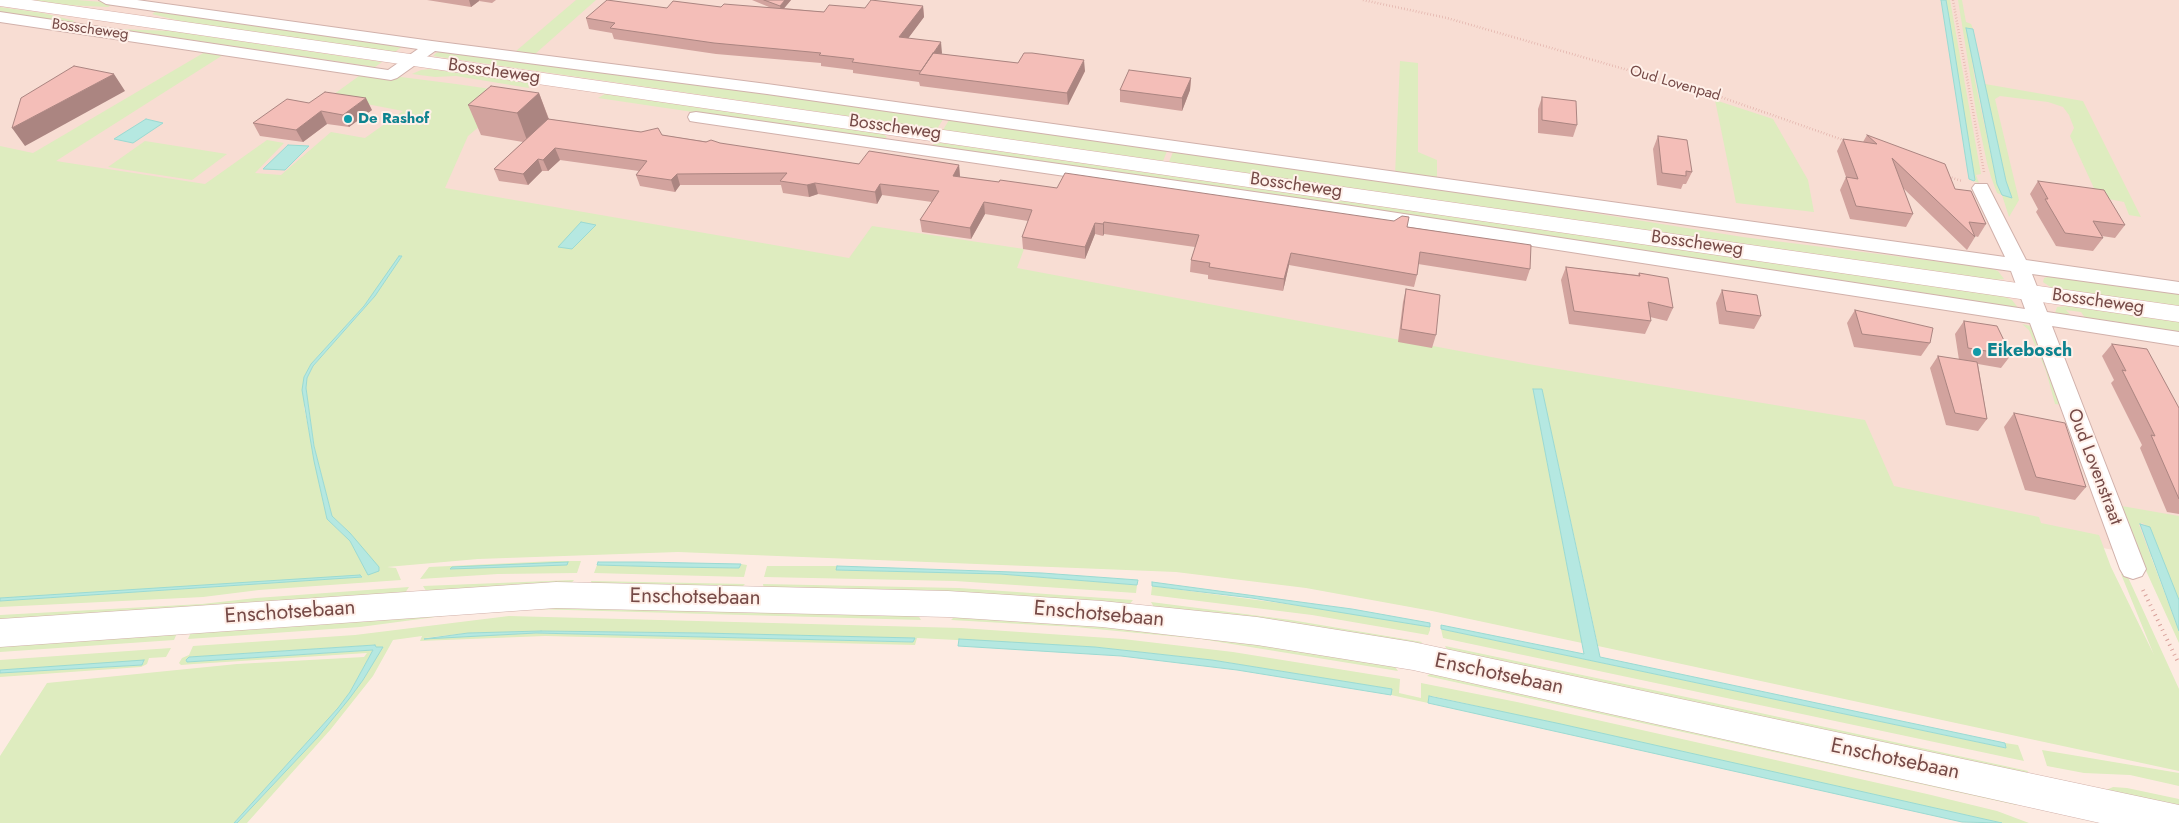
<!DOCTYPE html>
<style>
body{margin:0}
canvas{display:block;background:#fdebe2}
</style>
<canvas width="2179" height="823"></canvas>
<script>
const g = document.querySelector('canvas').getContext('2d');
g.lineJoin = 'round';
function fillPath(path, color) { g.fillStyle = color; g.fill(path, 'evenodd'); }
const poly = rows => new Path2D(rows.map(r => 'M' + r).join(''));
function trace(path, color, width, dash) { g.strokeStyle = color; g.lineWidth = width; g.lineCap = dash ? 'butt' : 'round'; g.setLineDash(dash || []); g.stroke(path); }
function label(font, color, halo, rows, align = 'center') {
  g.font = font + ' Jost,sans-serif'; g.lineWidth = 4; g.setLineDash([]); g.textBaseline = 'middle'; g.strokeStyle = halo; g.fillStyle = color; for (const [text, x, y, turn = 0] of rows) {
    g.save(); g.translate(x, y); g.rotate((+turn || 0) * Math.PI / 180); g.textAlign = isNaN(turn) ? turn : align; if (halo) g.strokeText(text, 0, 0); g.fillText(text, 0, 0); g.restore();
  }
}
const residential = poly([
 [0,0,2179,0,2179,562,0,162]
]);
const green = poly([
 [33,0,77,0,115,3,108,7,65,5],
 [576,0,596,0,535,54,516,51],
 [1946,0,1950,0,1981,174,1976,175,1979,183,1968,179,1975,180],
 [1958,0,1962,0,1966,22,1971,24,1973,29,1967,28,1975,81,1997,184,2002,195,2012,198,2006,181,1985,84,2083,101,2141,217,2129,215,2124,202,2098,197,2070,136,2074,128,2069,115,2063,107,2048,102,2000,96,1995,99,2019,200,2009,217,2002,195,1997,193,1991,177,1987,163,1976,111],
 [0,7,43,13,75,21,65,25,0,14],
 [160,9,403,46,395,52,184,22,152,14],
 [118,29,172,31,382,62,375,67],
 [442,51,566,66,944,118,937,129,433,56,436,53],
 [205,52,223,55,56,161,205,184,267,140,284,143,255,173,281,175,331,132,365,138,403,111,330,97,359,76,401,77,456,84,519,93,468,136,445,188,849,258,872,226,1024,249,1017,268,1534,365,1865,420,1894,486,2039,517,2041,523,2099,535,2111,567,2154,655,2121,574,2127,575,2179,689,2179,771,1598,646,1542,389,1533,389,1582,643,1432,611,1306,588,1176,572,678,552,478,559,387,567,396,568,401,580,259,590,203,597,0,607,0,601,361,577,0,598,0,146,33,153],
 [401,256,375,296,313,366,307,378,306,388,314,446,332,516,350,533,363,550,368,574,350,541,327,519,304,407,304,377,311,364,364,306],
 [1400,61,1418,63,1418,152,1437,160,1437,180,1395,175],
 [431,69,528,83,529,88,456,76,435,77,412,74,421,70],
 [605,94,883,134,887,137,883,140,598,98],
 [1715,100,1773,119,1808,180,1814,212,1736,203],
 [949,120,1167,151,1163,161,943,130],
 [145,141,227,154,192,180,108,167],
 [935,142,2003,296,2012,300,2019,309,1272,194,932,146],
 [1173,152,1474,194,1743,237,1990,268,1998,271,2004,279,1996,280,1169,162],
 [2051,276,2179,293,2179,306,2052,288,2043,282,2044,278],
 [2067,306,2179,322,2179,333,2086,319,2081,312,2066,310,2074,319,2055,313,2057,307],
 [2022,324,2031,326,2035,331,2062,405,2055,404,2046,371,2033,340,2029,330],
 [2116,505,2179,516,2179,600,2150,528,2142,523,2139,525,2179,631,2179,643],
 [555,561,581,561,577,573,498,574,420,579,429,567],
 [741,564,747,565,744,577,594,573,597,565,739,568],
 [767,566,837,566,837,570,1000,574,1137,585,1136,593,955,581,764,577],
 [574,580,568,587,428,594,423,586],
 [591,581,745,584,739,590,592,587],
 [763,584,959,588,1133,600,1128,606,764,591],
 [1152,586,1354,613,1430,627,1430,630,1428,635,1312,615,1151,595],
 [409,587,403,596,0,624,0,615,202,604,256,598],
 [1151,602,1291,620,1422,642,1417,648,1155,609],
 [511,606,918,615,921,620,532,609,473,612,360,627,188,639,192,630],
 [509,616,961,628,1123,639,1233,652,1400,679,1399,693,1421,698,1421,683,1517,702,1927,794,1997,811,2029,823,2002,823,1432,696,1429,696,1428,703,1391,695,1391,689,1212,660,1095,647,917,638,915,645,545,636,420,641,422,636,393,640,373,676,331,729,247,823,237,823,318,737,363,680,382,648,376,647,375,645,189,657,186,660,187,662,373,650,350,692,338,708,234,823,0,823,0,756,47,683,237,664,364,657,367,653,194,664,181,665,179,663,182,658,189,655,193,646,355,635],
 [541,631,702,633,914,639,913,642,536,633,424,638,468,633],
 [954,617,1140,627,1393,664,1398,671,1201,639,1075,627,951,620],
 [1441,629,2006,748,2005,743,2018,745,2024,761,1443,638],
 [178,631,174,640,0,652,0,644],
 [1445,646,1705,701,2028,771,2025,777,1450,654],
 [171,648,166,657,149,658,147,664,141,667,0,677,0,673,142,665,144,661,0,670,0,660],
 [1433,671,2009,797,2016,805,1427,676],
 [2042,750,2179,773,2179,786,2130,775,2084,773,2047,766],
 [2113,787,2127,788,2179,799,2179,810,2104,791]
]);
const water = poly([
 [1941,0,1946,0,1949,17,1975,180,1974,181,1969,179,1967,167,1941,0],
 [1966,28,1973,29,2006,181,2012,198,2002,195,1997,184,1966,28],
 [146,119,163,123,133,143,114,139,146,119],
 [288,145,309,146,285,170,263,169,288,145],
 [581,222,596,225,572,249,558,247,581,222],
 [399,256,402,256,375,296,313,366,307,378,306,388,314,446,332,516,350,533,379,567,379,571,368,575,350,541,327,519,314,461,302,390,304,377,311,364,364,306,399,256],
 [1533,389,1542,389,1600,657,2005,743,2006,748,1441,629,1441,625,1584,654,1533,389],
 [2140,524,2150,527,2179,600,2179,631,2140,524],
 [568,562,567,565,450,569,452,567,568,562],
 [598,562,641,562,741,564,739,568,668,567,597,565,598,562],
 [837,566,1042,573,1138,580,1137,585,1000,574,836,570,837,566],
 [360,575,362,577,0,601,0,598,360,575],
 [1152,582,1352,609,1430,623,1430,627,1252,598,1152,586,1152,582],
 [541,631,702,633,915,638,913,642,536,633,424,639,468,633,541,631],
 [959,639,1095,647,1212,660,1392,689,1391,695,1237,670,1121,656,958,646,959,639],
 [375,645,376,647,383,647,363,680,349,699,318,737,237,823,234,823,338,708,350,692,373,650,187,662,186,660,189,657,375,645],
 [144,660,142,665,0,673,0,670,144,660],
 [1429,696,1561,724,2002,823,1962,822,1428,703,1429,696]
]);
const pathFar1 = poly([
 [1363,0,1447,18,1718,96,1846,141],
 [1953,0,1984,172],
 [1946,176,1962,181]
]);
const path = poly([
 [2143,590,2179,664]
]);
const minor = poly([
 [99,0,137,0,432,41,767,84,2005,257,1972,188,1975,184,1987,184,2026,260,2179,282,2179,294,2032,274,2047,312,2179,332,2179,346,2052,326,2146,569,2142,576,2133,579,2124,576,2120,569,2030,323,1345,217,696,122,690,121,688,117,690,113,696,112,1345,205,2025,309,2011,271,767,94,435,51,397,78,391,80,0,22,0,12,388,70,418,49,106,4,99,0]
]);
const tertiary = poly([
 [556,582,948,591,1102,601,1257,617,1413,642,2179,805,2179,823,2100,823,1413,670,1257,645,1102,627,948,617,556,608,0,647,0,619,556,582]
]);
const secondary = poly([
 [0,0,31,0,2179,306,2179,322,0,6,0,0]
]);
const wall = poly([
 [427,0,496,0,492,3,479,1,471,7],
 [752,0,791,0,784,8,824,12,865,8,923,6,924,17,908,38,942,53,941,54,1085,71,1068,105,920,86,919,82,853,73,853,70,821,66,821,63,716,54,614,39,612,33,589,29,586,18,667,8,769,7],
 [1191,78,1190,90,1182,111,1120,102,1120,90],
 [539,93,549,119,641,132,662,135,859,164,959,165,960,177,999,182,1407,227,1530,269,1526,281,1418,264,1417,275,1414,287,1289,265,1283,291,1208,279,1208,275,1190,272,1191,260,1195,247,1104,234,1103,236,1095,234,1085,259,1023,249,1022,237,1028,221,985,214,971,239,922,232,920,220,932,202,882,195,877,204,818,194,809,197,783,193,781,185,680,185,675,192,640,186,636,175,639,171,560,160,548,171,542,171,528,185,499,181,494,169,523,142,481,135,468,105],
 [1542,97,1577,125,1573,137,1538,133,1538,109],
 [309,103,372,110,349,127,327,124,303,142,260,136,253,123],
 [1867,135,1955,189,1986,224,1978,237,1975,236,1975,237,1967,250,1903,188,1913,214,1906,227,1850,219,1840,190,1846,177,1837,151,1843,139,1863,142],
 [1658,136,1692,172,1686,184,1683,184,1681,189,1657,185,1653,149],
 [2038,181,2125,225,2115,238,2102,236,2103,238,2093,251,2056,246,2036,212,2038,209,2030,194],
 [1566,267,1638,275,1639,273,1673,308,1667,321,1650,317,1651,321,1645,334,1569,324,1561,280],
 [1406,289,1436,335,1432,348,1398,342,1403,302],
 [1722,290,1761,316,1754,329,1719,324,1716,303],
 [1855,310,1930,343,1921,356,1854,347,1847,323],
 [1964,321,2011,355,2001,368,1978,364,1987,419,1978,431,1946,425,1930,368,1938,356,1959,360,1955,334],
 [2112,344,2179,408,2179,514,2167,512,2140,448,2142,445,2111,383,2114,380,2102,356],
 [2014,413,2086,487,2075,500,2025,490,2004,427]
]);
const shadedWall = poly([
 [469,0,479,0,479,1,471,7],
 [785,0,791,0,781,12,780,6],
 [923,6,924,17,901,48,899,37],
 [941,42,942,53,927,75,921,71],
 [1084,60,1085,71,1068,105,1067,93],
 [114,74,125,91,25,146,12,128],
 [1191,78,1190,90,1182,111,1182,98],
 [539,93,550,123,528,143,517,113],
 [366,98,372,110,349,127,343,115],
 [321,111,327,124,303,142,296,130],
 [555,148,560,160,548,171,543,160],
 [538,159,542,171,528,185,523,174],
 [959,165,960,177,953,176],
 [677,174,680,185,675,192,671,180],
 [815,183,818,194,809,197,807,185],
 [880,184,882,195,877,204,875,192],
 [984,202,985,214,971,239,970,228],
 [1104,222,1104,234,1103,236,1103,224],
 [1095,223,1095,234,1085,259,1085,247],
 [1291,253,1289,265,1283,291,1284,279]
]);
const building = poly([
 [607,0,667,8,673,1,721,7,724,4,824,12,829,5,865,8,871,0,923,6,899,37,941,42,921,71,852,62,854,59,819,55,821,53,714,43,610,28,615,23,586,18,607,0],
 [764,0,785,0,780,6,764,0],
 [933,53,1018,63,1024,53,1032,53,1084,60,1067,93,919,74,933,53],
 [74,66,114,74,12,128,21,98,74,66],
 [1129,70,1191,78,1182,98,1120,90,1129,70],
 [491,86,539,93,517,113,468,105,491,86],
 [325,92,366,98,343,115,321,111,296,130,253,123,287,99,309,103,325,92],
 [1542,97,1576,101,1577,125,1542,120,1542,97],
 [548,119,641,132,658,128,662,135,706,142,711,140,720,143,859,164,869,151,959,165,953,176,999,182,1000,180,1057,188,1065,173,1394,221,1402,216,1409,217,1407,227,1531,245,1530,269,1420,252,1417,275,1291,253,1284,279,1209,267,1210,263,1191,260,1199,235,1104,222,1103,224,1095,223,1085,247,1022,237,1032,210,984,202,970,228,920,220,939,191,880,184,875,192,815,183,807,185,780,181,787,173,677,174,671,180,636,175,647,161,555,148,543,160,538,159,523,174,494,169,548,119],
 [1867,135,1945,164,1955,189,1971,191,1986,224,1969,222,1975,237,1892,158,1913,214,1856,206,1846,177,1858,179,1843,139,1877,144,1867,135],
 [1658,136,1687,140,1692,172,1686,171,1686,176,1662,173,1658,136],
 [2038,181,2104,190,2125,225,2093,221,2103,238,2065,233,2045,199,2048,199,2038,181],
 [1566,267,1640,276,1639,273,1668,278,1673,308,1648,302,1651,321,1574,311,1566,267],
 [1406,289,1440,295,1436,335,1401,329,1406,289],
 [1722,290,1757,295,1761,316,1726,311,1722,290],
 [1855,310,1933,328,1930,343,1862,334,1855,310],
 [1964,321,1997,326,2011,355,1968,348,1964,321],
 [2112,344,2147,349,2179,408,2179,499,2151,435,2155,436,2122,370,2126,371,2112,344],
 [1938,356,1977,362,1987,419,1955,413,1938,356],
 [2014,413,2065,423,2086,487,2036,477,2014,413]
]);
const markers = [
 [348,119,5,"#0f9aa8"],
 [1977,352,5,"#0f9aa8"]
];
const farStreetnames = [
 ["Bosscheweg",90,30,8],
 ["Oud Lovenpad",1675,84,16]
];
const farCulturenames = [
 ["De Rashof",358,119]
];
const streetNames = [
 ["Bosscheweg",494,72,8],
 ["Bosscheweg",895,128,8],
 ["Bosscheweg",1296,186,8],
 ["Bosscheweg",1697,244,8],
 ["Bosscheweg",2098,302,8],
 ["Oud Lovenstraat",2094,467,69]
];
const cultureNames = [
 ["Eikebosch",1987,352]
];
const nearStreetnames = [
 ["Enschotsebaan",695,598,1],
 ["Enschotsebaan",290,613,-4],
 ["Enschotsebaan",1099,615,5],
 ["Enschotsebaan",1499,675,12],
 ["Enschotsebaan",1895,760,12]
];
fillPath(residential, '#f8ddd3');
fillPath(green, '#deecbf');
fillPath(water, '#b5e8e1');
trace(water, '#9bdad2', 1);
trace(minor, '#d1b1ab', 2);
trace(tertiary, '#d1b1ab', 1);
trace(secondary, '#d7b0a9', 1);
trace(pathFar1, '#d9a19b', 2.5, [0.5, 2.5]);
trace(path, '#d9a19b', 4, [1, 4.5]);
fillPath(minor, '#fff');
fillPath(tertiary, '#fff');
fillPath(secondary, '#fff');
fillPath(wall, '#d2a39e');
fillPath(shadedWall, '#ab8581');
fillPath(building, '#f4beb8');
trace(building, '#ab8581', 1);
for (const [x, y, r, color] of markers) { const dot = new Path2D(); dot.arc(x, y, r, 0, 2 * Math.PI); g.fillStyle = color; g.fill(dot); trace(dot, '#fff0e9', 2); }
label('15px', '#764a47', '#fff0e9', farStreetnames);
label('bold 15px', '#0d838f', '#fff0e9', farCulturenames, 'left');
label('18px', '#764a47', '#fff0e9', streetNames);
label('bold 18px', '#0d838f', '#fff0e9', cultureNames, 'left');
label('21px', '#764a47', '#fff0e9', nearStreetnames);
</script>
